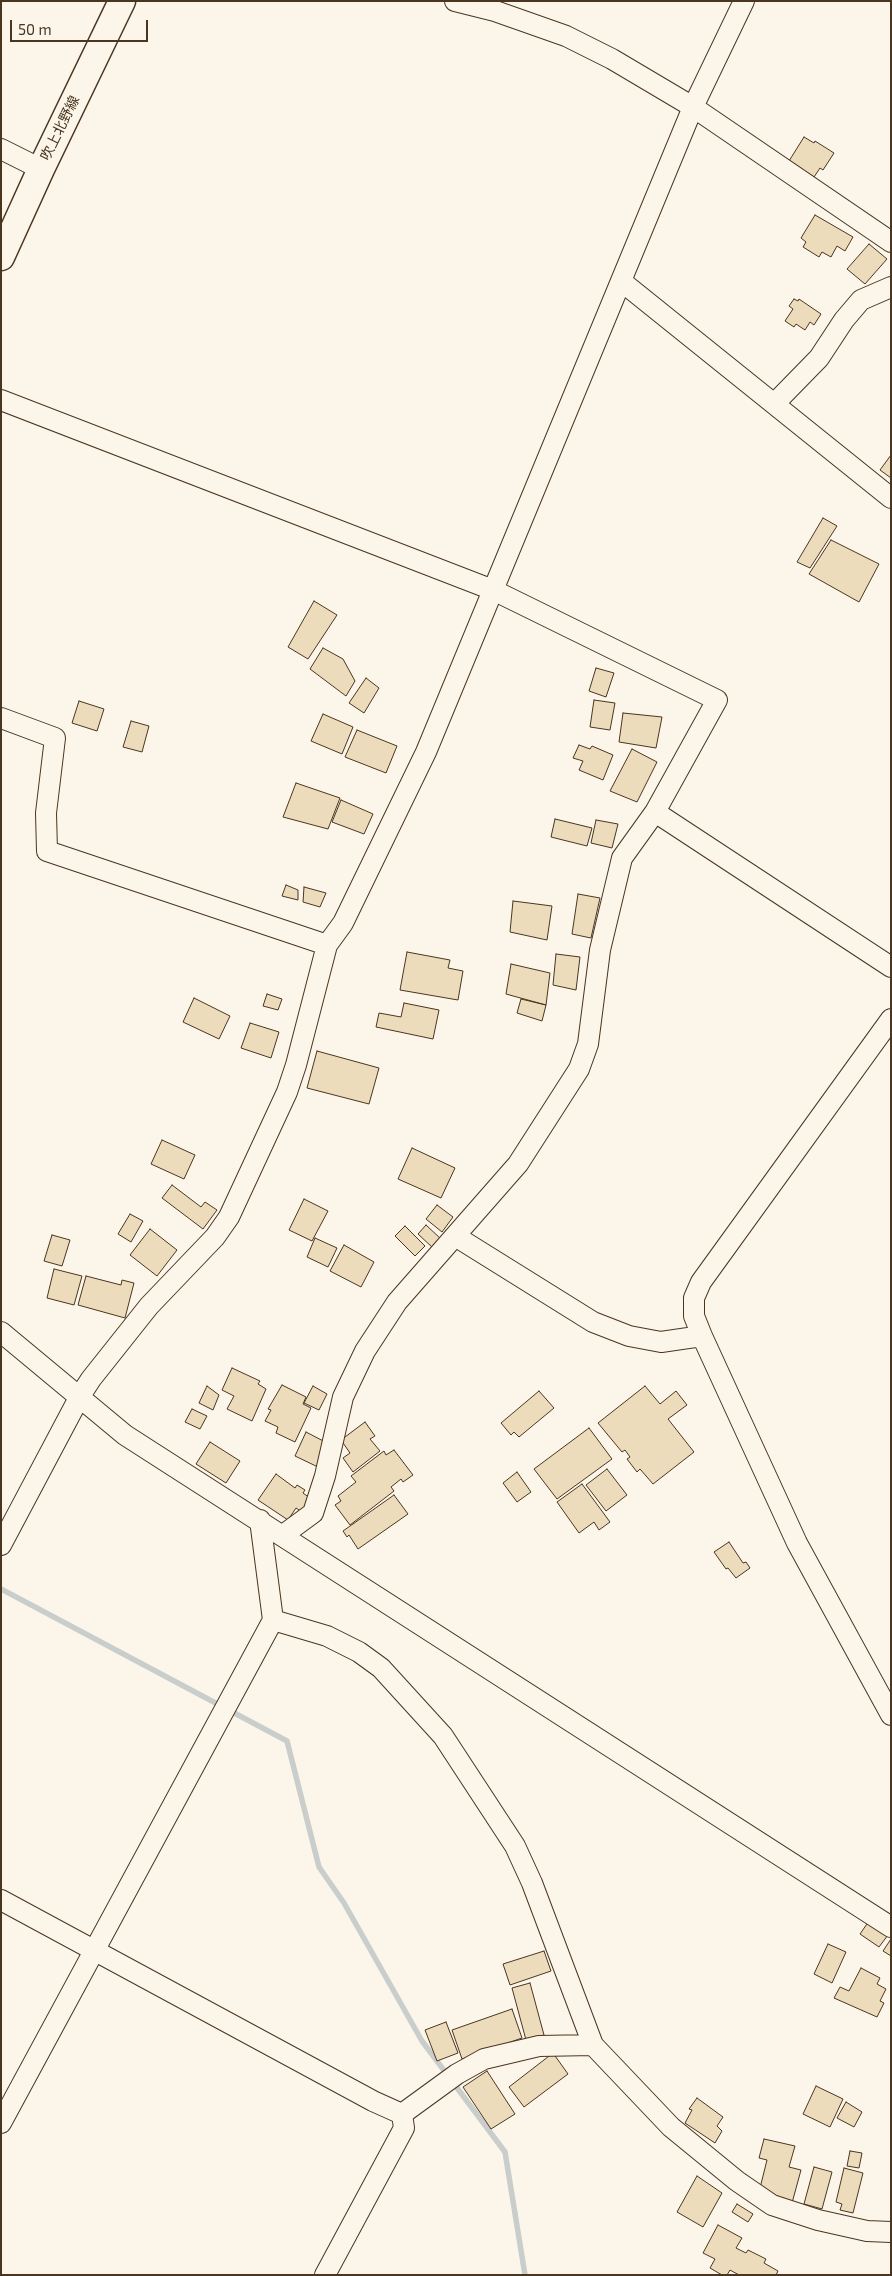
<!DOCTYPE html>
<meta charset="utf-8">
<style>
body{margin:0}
#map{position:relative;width:892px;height:2276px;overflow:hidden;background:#fbf6e9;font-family:"Exo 2",sans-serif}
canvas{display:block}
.frame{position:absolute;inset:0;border:2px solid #4a3520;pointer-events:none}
.scale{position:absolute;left:10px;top:20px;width:138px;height:22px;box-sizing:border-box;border:2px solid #4a3520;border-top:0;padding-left:6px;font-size:15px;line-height:18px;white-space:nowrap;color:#4a3520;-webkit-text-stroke:4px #fbf6e9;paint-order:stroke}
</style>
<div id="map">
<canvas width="892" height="2276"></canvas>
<div class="frame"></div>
<div class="scale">50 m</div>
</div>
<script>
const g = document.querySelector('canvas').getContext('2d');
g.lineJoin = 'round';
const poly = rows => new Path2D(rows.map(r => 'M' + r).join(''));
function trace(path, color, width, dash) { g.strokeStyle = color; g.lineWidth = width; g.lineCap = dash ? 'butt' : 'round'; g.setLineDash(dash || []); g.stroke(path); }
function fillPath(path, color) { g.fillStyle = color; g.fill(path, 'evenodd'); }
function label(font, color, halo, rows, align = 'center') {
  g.font = font + ' "Exo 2","Noto Sans JP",sans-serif'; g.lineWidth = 4; g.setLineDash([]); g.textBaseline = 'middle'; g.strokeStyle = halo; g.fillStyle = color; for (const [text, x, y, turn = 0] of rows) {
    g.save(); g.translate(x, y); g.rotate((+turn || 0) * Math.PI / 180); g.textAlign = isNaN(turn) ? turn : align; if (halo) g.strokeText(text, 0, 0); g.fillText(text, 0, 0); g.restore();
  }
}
const stream = poly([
 [1,1589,287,1741,319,1867,344,1903,422,2041,505,2152,525,2275]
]);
const building = poly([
 [804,137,814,143,815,141,834,153,823,170,820,168,814,177,789,161,804,137],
 [815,215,853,237,845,251,837,246,831,257,822,252,819,257,803,247,806,242,801,238,815,215],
 [869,244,887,259,865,284,847,269,869,244],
 [794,299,798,301,799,299,821,314,814,325,810,322,805,330,796,324,794,327,785,321,793,309,789,306,794,299],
 [891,455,891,478,880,470,891,455],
 [823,518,837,526,810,568,797,562,823,518],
 [831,540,879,564,859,602,809,574,831,540],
 [314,601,337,615,308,659,288,647,314,601],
 [323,648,343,659,355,681,346,696,310,669,323,648],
 [596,668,614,673,606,697,589,691,596,668],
 [366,678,379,688,364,713,349,703,366,678],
 [594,700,615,703,610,730,590,727,594,700],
 [79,701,104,709,97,731,72,723,79,701],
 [623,713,662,717,656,748,619,742,623,713],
 [323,714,353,727,342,754,311,741,323,714],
 [131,721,149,726,142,752,123,747,131,721],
 [357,730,397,746,386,773,345,757,357,730],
 [579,745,590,749,592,746,613,755,603,780,579,770,583,761,573,758,579,745],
 [632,749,657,762,637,802,610,791,632,749],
 [296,783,340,798,328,829,283,817,296,783],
 [341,800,373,814,364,834,332,822,341,800],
 [555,819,592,828,587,846,551,837,555,819],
 [596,820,618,824,612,848,591,843,596,820],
 [286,885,298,890,298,900,282,896,286,885],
 [304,887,326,893,320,907,303,902,304,887],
 [578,894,600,898,591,938,572,934,578,894],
 [513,901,552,906,547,940,510,932,513,901],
 [407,952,450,960,448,968,463,971,458,1000,400,990,407,952],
 [556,954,580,957,576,990,553,985,556,954],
 [511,964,550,973,546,1005,506,994,511,964],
 [267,994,282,999,278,1010,263,1006,267,994],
 [194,998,230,1016,219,1039,183,1022,194,998],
 [521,999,546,1005,542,1021,517,1013,521,999],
 [404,1003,439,1010,433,1039,376,1027,379,1013,401,1017,404,1003],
 [250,1023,279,1032,271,1058,241,1048,250,1023],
 [317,1051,379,1068,369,1104,307,1088,317,1051],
 [162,1140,195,1155,184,1179,151,1164,162,1140],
 [412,1148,455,1168,441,1198,398,1179,412,1148],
 [172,1185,201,1207,205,1202,217,1210,203,1229,162,1198,172,1185],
 [304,1199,328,1211,312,1241,289,1230,304,1199],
 [437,1205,453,1217,442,1232,426,1219,437,1205],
 [130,1214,143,1221,131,1242,118,1234,130,1214],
 [426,1225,441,1239,433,1248,418,1234,426,1225],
 [405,1226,425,1246,415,1256,395,1236,405,1226],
 [150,1229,177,1250,157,1276,130,1255,150,1229],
 [52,1235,70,1240,62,1266,44,1261,52,1235],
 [315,1238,337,1248,328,1267,307,1257,315,1238],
 [344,1245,374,1262,361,1287,330,1271,344,1245],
 [54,1269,82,1276,74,1305,47,1298,54,1269],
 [86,1276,121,1285,122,1280,134,1283,125,1318,78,1305,86,1276],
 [232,1368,260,1381,258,1384,266,1389,252,1421,227,1409,234,1396,222,1390,232,1368],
 [282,1385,306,1397,303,1404,311,1408,295,1442,276,1433,278,1427,265,1421,271,1410,268,1409,282,1385],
 [207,1386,219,1395,213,1410,199,1403,207,1386],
 [313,1386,327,1394,319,1410,304,1403,313,1386],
 [645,1386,660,1404,676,1391,687,1405,668,1419,694,1452,653,1484,640,1469,637,1472,627,1459,630,1457,625,1450,622,1452,598,1423,645,1386],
 [539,1391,554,1408,519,1437,514,1432,511,1435,501,1423,539,1391],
 [192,1409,207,1416,200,1429,185,1422,192,1409],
 [365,1422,375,1436,370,1439,380,1451,353,1472,343,1458,350,1453,341,1440,365,1422],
 [589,1428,612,1459,557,1499,534,1469,589,1428],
 [306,1432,329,1444,318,1467,295,1456,306,1432],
 [210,1442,240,1461,226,1483,196,1464,210,1442],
 [394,1450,413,1475,403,1482,401,1479,391,1487,394,1491,350,1525,335,1505,341,1501,338,1496,356,1482,351,1476,384,1451,386,1455,394,1450],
 [607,1469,627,1495,606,1511,586,1485,607,1469],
 [517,1472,531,1492,517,1502,503,1483,517,1472],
 [276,1474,295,1488,297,1485,305,1490,303,1493,314,1501,305,1514,296,1508,288,1520,258,1500,276,1474],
 [582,1484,610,1522,599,1530,594,1522,579,1533,557,1502,582,1484],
 [394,1495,408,1514,358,1549,349,1535,347,1537,343,1531,394,1495],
 [729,1542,743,1563,746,1562,750,1568,736,1578,728,1568,726,1569,714,1552,729,1542],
 [869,1921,888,1935,879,1947,860,1934,869,1921],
 [891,1939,891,1956,883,1951,891,1939],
 [828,1944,846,1952,832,1983,814,1974,828,1944],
 [544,1951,551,1971,510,1985,503,1964,544,1951],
 [861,1968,880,1978,877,1984,886,1989,880,2001,884,2003,877,2017,834,1998,840,1987,849,1991,861,1968],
 [530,1983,544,2035,526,2040,512,1988,530,1983],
 [512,2009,522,2038,462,2059,452,2030,512,2009],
 [446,2022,458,2053,437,2061,425,2030,446,2022],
 [553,2053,568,2074,524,2107,509,2087,553,2053],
 [487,2071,515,2114,491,2129,463,2087,487,2071],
 [816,2086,843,2099,830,2127,803,2114,816,2086],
 [697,2098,723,2117,717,2126,722,2131,715,2143,685,2123,692,2110,689,2109,697,2098],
 [846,2102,862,2112,854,2127,837,2118,846,2102],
 [764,2139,795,2146,789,2167,801,2170,792,2203,760,2188,767,2160,759,2158,764,2139],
 [850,2151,862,2153,859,2168,847,2166,850,2151],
 [814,2167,832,2172,822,2209,804,2204,814,2167],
 [844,2168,863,2173,853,2213,840,2210,842,2204,836,2202,844,2168],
 [697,2176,722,2193,703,2227,677,2212,697,2176],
 [737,2204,753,2214,748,2222,732,2212,737,2204],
 [718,2225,742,2238,736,2248,746,2253,748,2250,766,2259,764,2263,778,2271,776,2275,739,2275,730,2270,727,2275,722,2275,710,2268,715,2259,703,2253,718,2225]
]);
const minor = poly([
 [455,1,495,11,566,36,612,59,693,107,891,242],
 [1,149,41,169],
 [621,281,891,498],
 [1,400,493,590,717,700,655,812,622,858,600,950,588,1044,579,1069,518,1164,397,1302,365,1351,343,1397,325,1476,313,1513,283,1535],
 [775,403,819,358,844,320,861,300,891,287],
 [1,718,55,738,46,813,47,851,327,945],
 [655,812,891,967],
 [891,1019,701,1282,694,1298,694,1316,702,1336,797,1543,891,1715],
 [455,1236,593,1322,629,1336,661,1342,702,1336],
 [1,1332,125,1435,891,1927],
 [1,1545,80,1396,91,1379,149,1306,215,1237,229,1217,287,1092,296,1065,327,945,343,923,426,752,693,107,744,1],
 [273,1620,327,1636,359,1652,381,1668,443,1736,515,1846,532,1883,593,2045,671,2127,737,2181,772,2205,818,2220,867,2231,891,2232],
 [1,1900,373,2101,402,2114,457,2074,484,2059,539,2046,593,2045],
 [1,2123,273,1620,260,1520],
 [325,2275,404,2128,402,2114]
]);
const major = poly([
 [1,257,41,169,122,1]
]);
const streetNames = [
 ["吹上北野線",60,128,-64]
];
trace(stream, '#c9cecd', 5.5);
fillPath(building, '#ecdcbc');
trace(building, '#4a3520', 1);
trace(minor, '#4a3520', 22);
trace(major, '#4a3520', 29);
trace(minor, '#fbf6e9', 20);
trace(major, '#fbf6e9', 26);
label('14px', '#4a3520', '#fbf6e9', streetNames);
</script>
